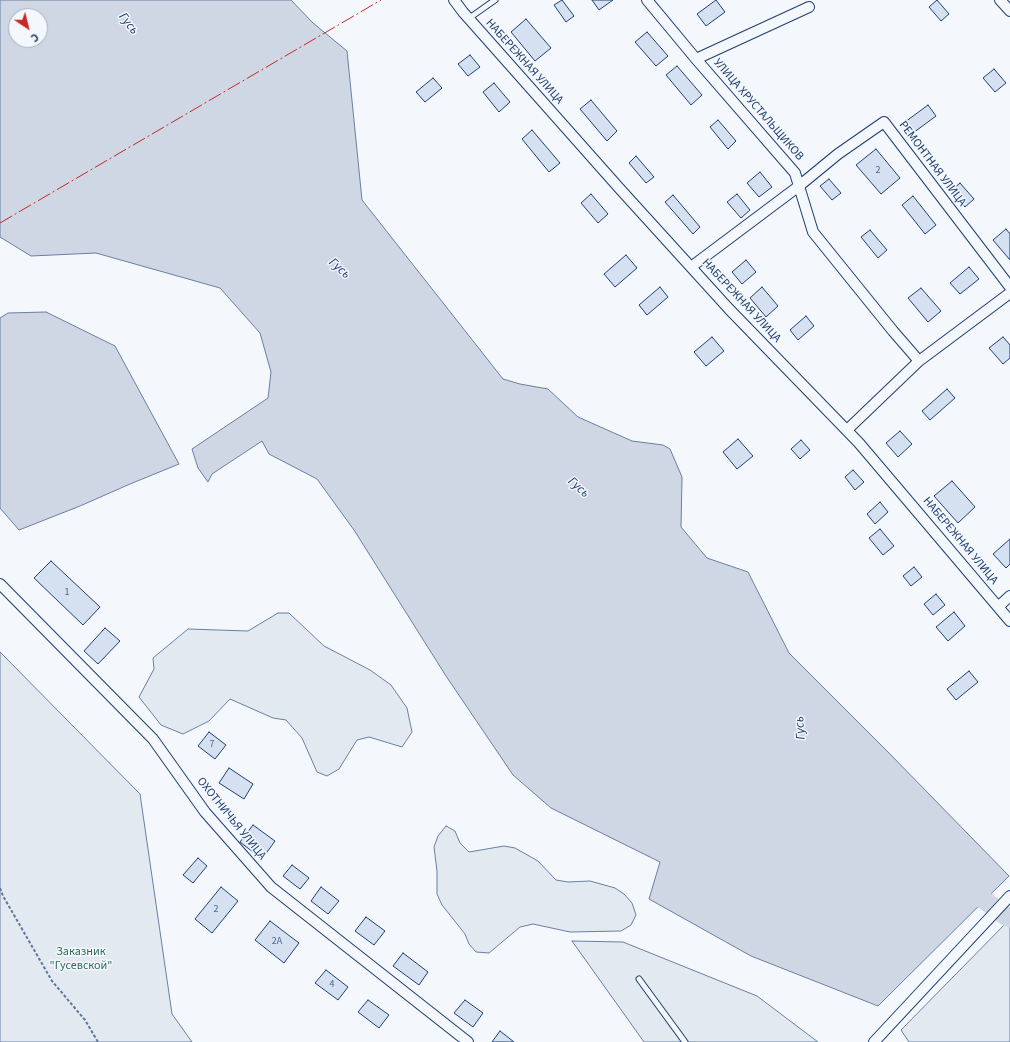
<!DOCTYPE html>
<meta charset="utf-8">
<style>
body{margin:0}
#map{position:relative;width:1010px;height:1042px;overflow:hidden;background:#f4f7fb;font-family:"Source Sans 3",sans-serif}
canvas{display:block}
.north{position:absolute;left:8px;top:8px;width:40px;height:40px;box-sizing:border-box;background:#f4f7fb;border:1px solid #9eadc5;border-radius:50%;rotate:145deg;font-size:11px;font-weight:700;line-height:16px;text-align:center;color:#1d3f73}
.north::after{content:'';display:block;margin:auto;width:14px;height:18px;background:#c62828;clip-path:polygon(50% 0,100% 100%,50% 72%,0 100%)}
</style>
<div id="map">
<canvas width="1010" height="1042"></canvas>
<div class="north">С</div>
</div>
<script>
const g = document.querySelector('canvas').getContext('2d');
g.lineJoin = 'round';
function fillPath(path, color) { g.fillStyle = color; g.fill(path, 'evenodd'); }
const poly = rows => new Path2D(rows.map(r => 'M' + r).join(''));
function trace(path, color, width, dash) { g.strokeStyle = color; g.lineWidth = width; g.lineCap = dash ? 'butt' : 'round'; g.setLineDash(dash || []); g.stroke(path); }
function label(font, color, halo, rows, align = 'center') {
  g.font = font + ' "Source Sans 3",sans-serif'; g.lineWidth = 3; g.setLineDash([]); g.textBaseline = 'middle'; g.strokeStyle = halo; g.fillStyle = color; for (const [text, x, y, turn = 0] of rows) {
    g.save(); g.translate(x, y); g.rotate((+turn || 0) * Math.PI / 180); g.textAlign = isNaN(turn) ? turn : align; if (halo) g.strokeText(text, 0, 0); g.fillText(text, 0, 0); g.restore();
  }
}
const green = poly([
 [278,613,289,613,324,646,370,670,391,685,407,708,412,732,402,747,369,737,357,740,339,769,327,776,317,772,302,738,286,720,273,718,230,699,209,721,183,734,161,725,139,697,154,669,153,658,188,629,248,631,278,613],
 [0,652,140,794,172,1014,192,1042,0,1042,0,652],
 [446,826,455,831,460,843,469,852,504,846,515,848,538,861,556,880,568,882,590,881,615,888,624,894,632,903,636,915,631,925,621,931,570,932,533,924,520,927,489,953,476,952,469,944,465,934,442,905,437,894,437,871,434,847,438,836,446,826],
 [1010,919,1010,1042,909,1042,901,1030,1010,919],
 [572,941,623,942,757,996,818,1042,644,1042,572,941]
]);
const water = poly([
 [0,0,291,0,313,23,347,51,362,200,503,379,520,384,548,389,578,417,632,441,663,445,670,449,682,477,681,527,707,558,748,572,789,653,889,753,1009,876,878,1006,751,956,649,899,660,862,551,808,513,775,446,676,354,530,317,479,269,454,262,441,212,474,208,482,198,468,192,449,268,398,271,372,260,333,220,288,96,253,31,256,0,237,0,0],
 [16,16,40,16,40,40,16,40,16,16],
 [46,312,115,346,179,464,130,484,80,506,19,530,0,508,0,318,8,313,46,312]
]);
const river = poly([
 [964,885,1007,917,1010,917]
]);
const building = poly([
 [562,0,574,16,566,22,554,5,562,0],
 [592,0,613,0,599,10,592,0],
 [716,0,725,12,706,26,697,14,716,0],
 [937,0,949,14,941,21,929,7,937,0],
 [526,19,551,48,535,61,511,32,526,19],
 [647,32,668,56,656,66,635,42,647,32],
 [470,55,480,67,468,76,458,64,470,55],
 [677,66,702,95,691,105,666,75,677,66],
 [994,69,1006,83,995,92,983,78,994,69],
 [433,78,442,88,425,102,416,92,433,78],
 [494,83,510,102,499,112,483,92,494,83],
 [591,100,617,131,607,141,580,109,591,100],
 [928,105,936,116,913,133,905,122,928,105],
 [718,120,736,141,728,149,710,127,718,120],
 [532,130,560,163,549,172,522,139,532,130],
 [876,149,900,178,881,194,856,165,876,149],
 [636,156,654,177,646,183,629,163,636,156],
 [760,172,772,187,759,197,747,183,760,172],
 [829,179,841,193,832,200,820,186,829,179],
 [960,183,974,199,965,207,951,191,960,183],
 [591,194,608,214,598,223,581,203,591,194],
 [737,194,750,210,741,218,727,202,737,194],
 [673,195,700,227,693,234,665,202,673,195],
 [913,196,936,225,925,234,902,205,913,196],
 [1006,229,1010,234,1010,260,993,240,1006,229],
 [870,230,887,250,878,258,861,237,870,230],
 [626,255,637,268,615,287,604,274,626,255],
 [746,260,756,272,742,284,732,272,746,260],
 [969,267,979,279,960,294,950,283,969,267],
 [660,287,668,297,647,315,639,305,660,287],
 [762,287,778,306,766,317,750,298,762,287],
 [921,288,941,311,928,322,908,298,921,288],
 [806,316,814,326,798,340,790,330,806,316],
 [712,337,724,351,706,366,694,352,712,337],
 [1003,337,1010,345,1010,358,1003,364,989,348,1003,337],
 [947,389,955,398,930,420,922,411,947,389],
 [900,431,912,444,898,457,886,443,900,431],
 [738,439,753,456,737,469,723,452,738,439],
 [801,440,810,450,800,459,791,449,801,440],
 [853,470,864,482,855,490,845,477,853,470],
 [952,481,975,507,958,523,934,496,952,481],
 [880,502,888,512,875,524,867,514,880,502],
 [880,529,894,546,883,555,869,538,880,529],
 [1010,539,1010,564,1006,568,993,554,1010,539],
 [51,561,100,607,83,625,34,578,51,561],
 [914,567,922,577,911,586,903,576,914,567],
 [936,594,945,605,933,615,924,604,936,594],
 [954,612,965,626,948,641,936,627,954,612],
 [105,628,120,641,98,664,84,651,105,628],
 [969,671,978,682,956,700,947,689,969,671],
 [209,732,226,745,215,759,198,746,209,732],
 [229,768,253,784,244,799,219,783,229,768],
 [253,825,275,841,262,859,240,842,253,825],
 [198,858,207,866,193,883,183,875,198,858],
 [292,865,309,878,300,889,283,876,292,865],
 [221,887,238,901,212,933,195,919,221,887],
 [321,887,339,901,328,914,311,901,321,887],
 [366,917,385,931,374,945,355,931,366,917],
 [270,921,299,943,284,963,255,940,270,921],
 [403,953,428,972,419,985,393,966,403,953],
 [326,970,348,987,338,1000,315,983,326,970],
 [368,1000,389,1015,379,1028,358,1012,368,1000],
 [465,1000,483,1013,473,1027,454,1013,465,1000],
 [500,1031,514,1042,492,1042,500,1031]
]);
const path = poly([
 [0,888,3,896,52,981,85,1020,98,1042]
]);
const lane = poly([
 [468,19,495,0],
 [639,979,685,1042]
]);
const street = poly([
 [454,0,463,12,620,189,729,309,859,443,1010,621],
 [647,0,696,59,795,173,813,232,893,331,919,361],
 [1000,0,1010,11],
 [696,59,809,7],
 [691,267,799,186,838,154,884,122,1010,287],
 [847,430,919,361,1010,293],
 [0,584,153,739,205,812,271,887,468,1042],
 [999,606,1010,596],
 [874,1042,1010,896]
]);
const power = poly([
 [0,223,381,0]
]);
const numberNames = [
 ["2",878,171],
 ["1",67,593],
 ["7",212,745],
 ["2",216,910],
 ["2А",277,942],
 ["4",332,985]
];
const streetNames = [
 ["НАБЕРЕЖНАЯ УЛИЦА",524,62,48],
 ["УЛИЦА ХРУСТАЛЬЩИКОВ",758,110,49],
 ["РЕМОНТНАЯ УЛИЦА",932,164,53],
 ["НАБЕРЕЖНАЯ УЛИЦА",741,301,47],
 ["НАБЕРЕЖНАЯ УЛИЦА",960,541,50],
 ["ОХОТНИЧЬЯ УЛИЦА",231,819,51]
];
const parkNames = [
 ["Заказник",81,952],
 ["\"Гусевской\"",81,966]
];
const waterNames = [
 ["Гусь",128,24,52],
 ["Гусь",339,269,42],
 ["Гусь",578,488,42],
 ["Гусь",801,728,-94]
];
fillPath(green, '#e3e9f0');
trace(green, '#687fa3', 1);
fillPath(water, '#cfd7e4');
trace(water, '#687fa3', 1);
trace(river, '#cfd7e4', 19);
fillPath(building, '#d5e0f0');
trace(building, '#1d3f73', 1);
trace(lane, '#1d3f73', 7);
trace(street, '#1d3f73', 12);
trace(path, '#5e769c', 2, [3, 2]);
trace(lane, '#f4f7fb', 5);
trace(street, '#f4f7fb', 10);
trace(power, '#c62828', 1, [14, 3, 2, 3]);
label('10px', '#4b6792', null, numberNames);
label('12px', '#1d3f73', '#f4f7fb', streetNames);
label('12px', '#2c6c60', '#f4f7fb', parkNames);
label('italic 13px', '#1d3f73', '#f4f7fb', waterNames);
</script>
